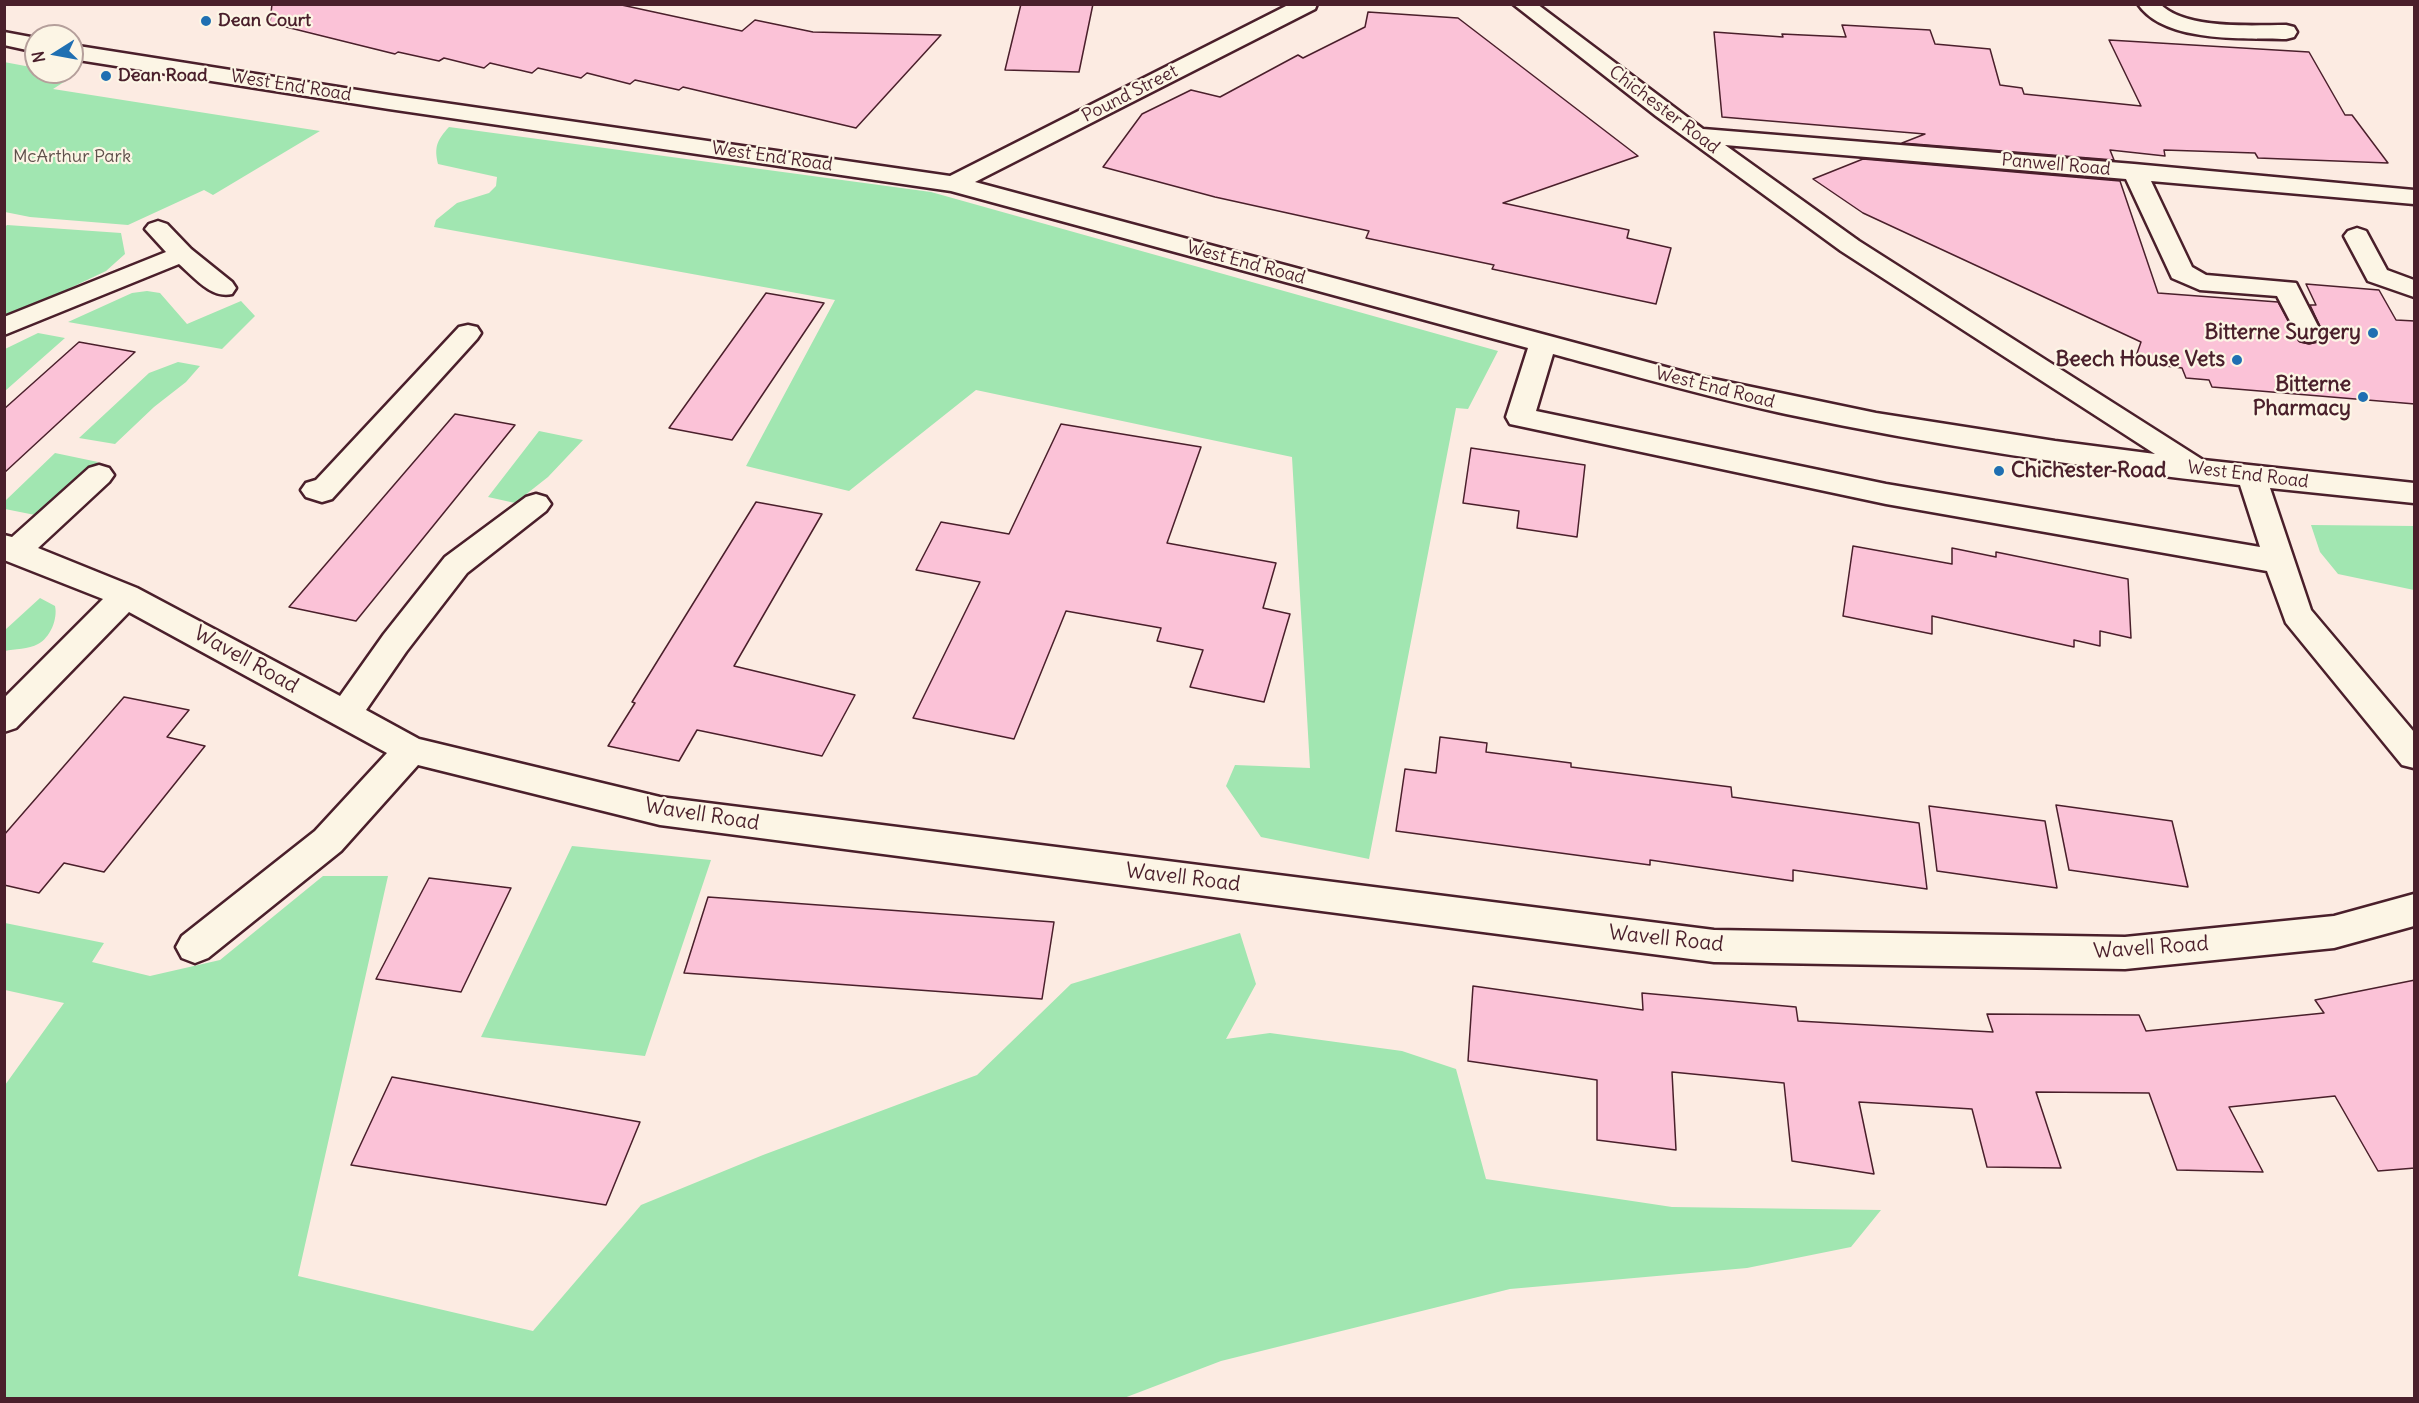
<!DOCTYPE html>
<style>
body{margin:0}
#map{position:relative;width:2419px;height:1403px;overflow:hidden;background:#fcebe2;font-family:Delius,sans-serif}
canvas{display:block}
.frame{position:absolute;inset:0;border:6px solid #4a1f2b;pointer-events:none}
.north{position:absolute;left:24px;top:24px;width:60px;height:60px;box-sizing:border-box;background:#fcf5e5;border:2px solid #b59f9b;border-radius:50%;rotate:259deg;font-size:16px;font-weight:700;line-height:24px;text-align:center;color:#4a1f2b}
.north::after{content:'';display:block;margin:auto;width:21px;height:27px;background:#1f6fb2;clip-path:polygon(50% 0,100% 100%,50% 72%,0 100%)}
</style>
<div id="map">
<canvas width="2419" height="1403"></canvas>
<div class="frame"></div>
<div class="north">N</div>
</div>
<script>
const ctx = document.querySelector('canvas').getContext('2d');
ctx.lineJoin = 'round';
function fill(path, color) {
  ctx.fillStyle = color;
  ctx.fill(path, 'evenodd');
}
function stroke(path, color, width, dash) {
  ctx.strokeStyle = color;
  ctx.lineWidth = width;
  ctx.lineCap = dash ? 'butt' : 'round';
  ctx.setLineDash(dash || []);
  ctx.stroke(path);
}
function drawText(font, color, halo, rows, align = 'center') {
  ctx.font = font + ' Delius,sans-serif';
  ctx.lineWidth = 4.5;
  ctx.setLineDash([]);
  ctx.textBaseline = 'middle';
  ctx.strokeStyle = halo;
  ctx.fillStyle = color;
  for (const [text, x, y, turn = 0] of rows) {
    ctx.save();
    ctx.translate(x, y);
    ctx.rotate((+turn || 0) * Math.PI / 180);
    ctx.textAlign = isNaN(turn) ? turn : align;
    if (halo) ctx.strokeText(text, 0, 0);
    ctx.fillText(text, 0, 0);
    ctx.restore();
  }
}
fill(new Path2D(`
 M4,62L36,68V72L75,75L53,89L320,131L213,195L204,190L128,225L30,217L5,212Z
 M449,127L931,192L1498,351L1468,409L1456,408L1369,859L1261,837L1226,786L1235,765L1310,768L1292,457L976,390L849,491L746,466L835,300L434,227L436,220L457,203L489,193L496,186L497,177L438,164C434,147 437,140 449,127Z
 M7,225L121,233L125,254L106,271L5,319L4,228Z
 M147,291L160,293L187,324L241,301L255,316L222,349L68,322L132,293Z
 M38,333L65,338L5,391V349Z
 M178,362L200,366L186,382L154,407L115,444L79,438L149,373Z
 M539,431L583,440L548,477L515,503L488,497Z
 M55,453L98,462L40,516L5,509V501Z
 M2311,525L2414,526V590L2338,574L2320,552Z
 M40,598L55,606C58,619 50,638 38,644C29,649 14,649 5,651V630Z
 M572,846L711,860L645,1056L481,1037Z
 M323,876H388L298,1276L533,1331L641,1205L763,1155L977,1075L1071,984L1240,933L1256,984L1226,1039L1270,1033L1402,1051L1456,1069L1486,1179L1672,1207L1881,1210L1851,1247L1747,1268L1510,1289L1221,1361L1124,1398H5V1085L64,1003L5,990V923L104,943L92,962L150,976L220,960Z`), '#a1e6b1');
const building = new Path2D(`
 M272,4H617L742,31L755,20L813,32L941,35L856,128L683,87L679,90L635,80L630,84L587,73L581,78L538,68L532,73L490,63L484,68L444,58L439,61L398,52L395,54L270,23Z
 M1021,4H1093L1079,72L1005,70Z
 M1368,12L1458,18L1638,156L1503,203L1629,230L1627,238L1671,248L1656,304L1492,269L1494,265L1366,238L1369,231L1215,197L1103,167L1142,114L1191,90L1220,97L1298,55L1303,58L1365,27Z
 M1842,25L1930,30L1935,44L1990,49L2000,85L2022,88L2024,94L2141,106L2109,40L2309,52L2345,115H2352L2388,163L2258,158L2255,153L2164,150L2165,156L2110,150L2114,160L1902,143L1925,134L1722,117L1714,32L1783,37L1782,34L1846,37Z
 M1863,159L2120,181L2158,293L2278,302L2300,342L2309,344L2318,342L2324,335L2310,305H2316L2306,284L2379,290L2396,320L2415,321V404L2212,387L2209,380L2186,378L2182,368L2134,362L2141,342L1863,213L1813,179Z
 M766,293L824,303L732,440L669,428Z
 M79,342L135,352L4,473V409Z
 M455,414L515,425L356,621L289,607Z
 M1061,424L1201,447L1167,543L1276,563L1263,608L1290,614L1264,702L1190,687L1203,650L1157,641L1161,628L1066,611L1014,739L913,718L980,582L916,570L941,522L1009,534Z
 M1471,448L1585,465L1577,537L1517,528L1519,511L1463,503Z
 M756,502L822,514L734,666L855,695L822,756L697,730L679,761L608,746L635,703L632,702Z
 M1853,546L1952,564V548L1996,557V552L2128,579L2131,638L2100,631V646L2074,640V647L1932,616V634L1843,616Z
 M124,697L189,710L167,737L205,746L104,872L64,863L39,893L4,885V835Z
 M1440,737L1487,743L1486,752L1571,763V767L1731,787L1732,797L1919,823L1927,889L1793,870V881L1650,860V865L1396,831L1405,769L1436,773Z
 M2056,805L2172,821L2188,887L2069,870Z
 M1929,806L2045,821L2057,888L1937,871Z
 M429,878L511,888L461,992L376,979Z
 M708,897L1054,922L1042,999L684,973Z
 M2415,980V1168L2378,1171L2335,1096L2229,1107L2263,1172L2177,1170L2149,1093L2036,1092L2061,1168L1987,1167L1972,1109L1859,1102L1874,1174L1792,1161L1784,1083L1672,1072L1676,1150L1597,1140V1080L1468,1061L1473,986L1643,1010L1642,993L1796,1007L1798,1021L1993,1032L1987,1014L2139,1015L2146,1031L2324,1013L2315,1000Z
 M392,1077L640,1122L606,1205L351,1165Z`);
fill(building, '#fbc2d7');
stroke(building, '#4a1f2b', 1.5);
const minor = new Path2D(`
 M1290,4H1317L1315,9L975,182L1699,376L1876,413L2055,441L2155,454L1841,251L1656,116L1513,4H1537L1703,129L2134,164L2414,190V204L2151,181L2192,267L2206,275L2296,283L2322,334L2318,340L2309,342L2300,340L2277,296L2200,290L2172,278L2126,179L1725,145L1859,241L2203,460L2414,483V503L2270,488L2311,610L2414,732V768L2402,765L2286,623L2267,571L1886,504L1510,424L1506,417L1528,348L951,191L389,109L72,59V45L389,95L950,176ZM1553,354C1631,375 1708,397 1786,414C1936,446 2088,468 2240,485L2260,547L1886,484L1536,411Z
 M2138,4H2160C2186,30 2252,25 2286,25L2294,27L2297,32L2294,37L2286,39C2244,38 2164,43 2138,4Z
 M4,32L36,38V52L4,45Z
 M158,221L167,224L191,249L232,282L236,288L232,294C211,299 194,277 179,264L4,335V317L166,252L145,229L149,224Z
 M2357,228L2366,231L2387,270L2414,280V297L2368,281L2344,236L2348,231Z
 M468,325L477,327L481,333L477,339L332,499L322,502L306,497L301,490L306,483L316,480L459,327Z
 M99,465L109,468L114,475L109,482L38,548L137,588L340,696L384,634L445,557L526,497L536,494L546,497L551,504L546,511L467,573L406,652L366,710L419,739L660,797L1714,930L2125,937L2334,916L2414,894V926L2334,948L2125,969L1714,962L660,825L418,765L341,851L208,958L195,963L182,958L176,947L182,936L315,831L387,753L129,612L16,728L4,732V698L103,599L4,560V535L12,537L89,468Z`);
stroke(minor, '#4a1f2b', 5);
fill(minor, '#fcf5e5');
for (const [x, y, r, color] of [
 [206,21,6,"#1f6fb2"],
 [106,76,6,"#1f6fb2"],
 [2373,333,6,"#1f6fb2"],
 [2237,360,6,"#1f6fb2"],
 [2363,397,6,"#1f6fb2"],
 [1999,471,6,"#1f6fb2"]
]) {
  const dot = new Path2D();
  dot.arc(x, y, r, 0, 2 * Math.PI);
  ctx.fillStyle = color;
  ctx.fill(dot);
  stroke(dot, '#fcf5e5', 2);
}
drawText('bold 18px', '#4a1f2b', '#fcf5e5', [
 ["Dean Court",218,21],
 ["Dean Road",118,76]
], 'left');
drawText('18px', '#4a1f2b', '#fcf5e5', [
 ["West End Road",291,86,9],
 ["Pound Street",1130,94,-27],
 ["Chichester Road",1664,110,37],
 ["West End Road",772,157,8],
 ["Panwell Road",2056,165,5],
 ["West End Road",1246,263,15],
 ["West End Road",1715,388,14],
 ["West End Road",2248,475,7]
]);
drawText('18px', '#60514c', '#fcf5e5', [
 ["McArthur Park",72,157]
]);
drawText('bold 21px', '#4a1f2b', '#fcf5e5', [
 ["Bitterne Surgery",2361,333],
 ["Beech House Vets",2225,360],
 ["Bitterne",2351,385],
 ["Pharmacy",2351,409],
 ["Chichester Road",2011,471,"left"]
], 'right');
drawText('21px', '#4a1f2b', '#fcf5e5', [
 ["Wavell Road",246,660,29],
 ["Wavell Road",702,815,9],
 ["Wavell Road",1183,878,7],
 ["Wavell Road",1666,939,6],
 ["Wavell Road",2151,948,-4]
]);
</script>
